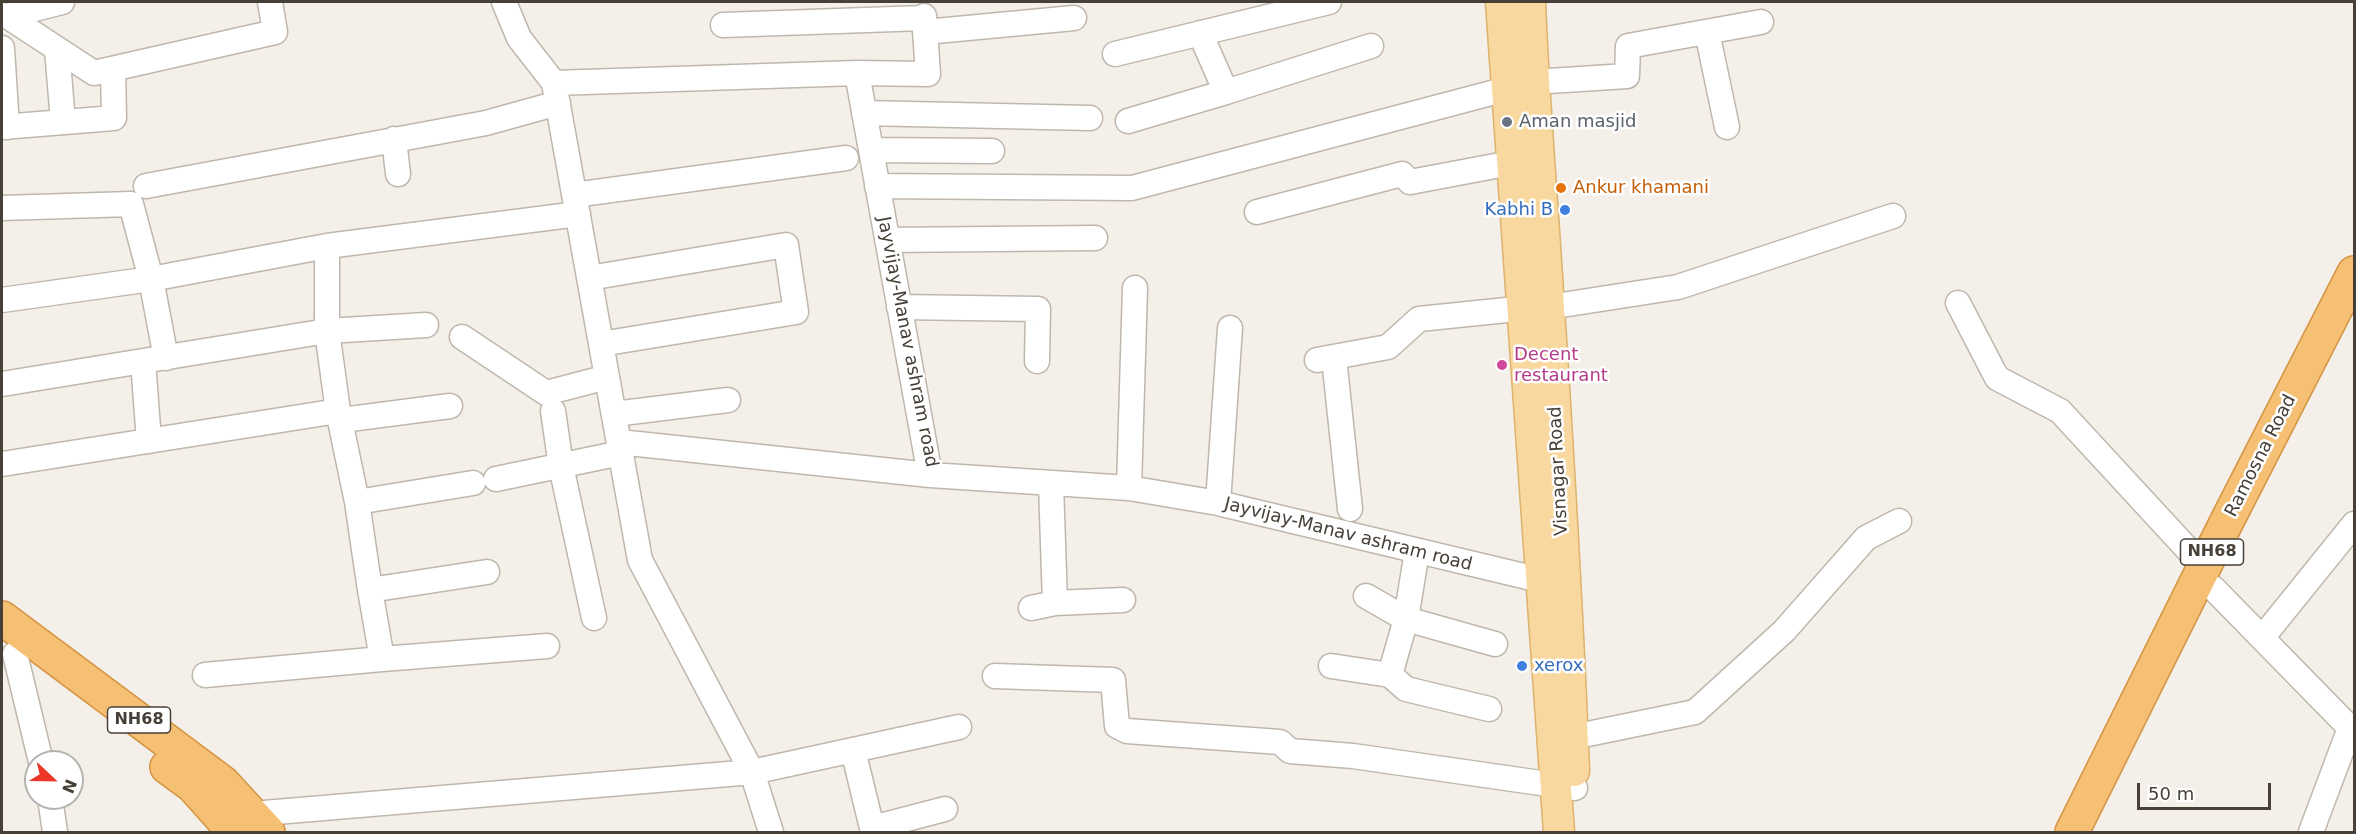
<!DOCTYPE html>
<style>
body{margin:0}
#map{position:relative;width:2356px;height:834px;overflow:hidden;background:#f4f0e9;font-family:"DejaVu Sans",sans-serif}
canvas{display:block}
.frame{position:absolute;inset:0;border:3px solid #474038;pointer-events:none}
.north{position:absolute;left:24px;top:750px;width:60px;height:60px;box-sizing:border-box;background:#fff;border:2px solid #b5b3af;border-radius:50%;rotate:112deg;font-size:16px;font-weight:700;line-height:24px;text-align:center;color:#474038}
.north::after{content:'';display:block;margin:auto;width:21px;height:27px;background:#ed3627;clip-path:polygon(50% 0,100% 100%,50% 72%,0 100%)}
.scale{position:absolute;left:2137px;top:783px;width:134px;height:27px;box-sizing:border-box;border:3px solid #474038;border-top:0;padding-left:8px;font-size:18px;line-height:21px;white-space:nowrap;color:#474038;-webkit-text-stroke:4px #fff;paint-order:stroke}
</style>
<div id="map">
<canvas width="2356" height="834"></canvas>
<div class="frame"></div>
<div class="north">N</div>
<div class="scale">50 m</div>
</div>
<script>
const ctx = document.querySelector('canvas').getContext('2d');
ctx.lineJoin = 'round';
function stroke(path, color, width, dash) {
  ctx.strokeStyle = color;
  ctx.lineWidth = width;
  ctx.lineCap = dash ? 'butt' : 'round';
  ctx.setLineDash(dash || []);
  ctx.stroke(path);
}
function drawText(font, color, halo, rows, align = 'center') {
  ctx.font = font + ' "DejaVu Sans",sans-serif';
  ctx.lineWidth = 5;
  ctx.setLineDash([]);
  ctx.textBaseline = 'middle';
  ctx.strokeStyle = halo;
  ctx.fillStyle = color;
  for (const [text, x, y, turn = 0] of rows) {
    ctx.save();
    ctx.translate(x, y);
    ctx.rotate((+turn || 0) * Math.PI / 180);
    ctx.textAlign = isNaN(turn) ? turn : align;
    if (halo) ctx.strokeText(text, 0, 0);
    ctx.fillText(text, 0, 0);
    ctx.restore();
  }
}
const minor = new Path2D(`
 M504,2L519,38L554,83L640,560L752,772L771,832
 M2,15L7,16L62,2
 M7,16L94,73L275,32L270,2
 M723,25L924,18
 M925,32L1074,18
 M1707,32L1727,127
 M1200,33L1226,92L1371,46
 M2,48L7,127
 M57,49L63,122
 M1115,54L1329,2
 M857,73L928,74L924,16
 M554,83L857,73L930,475
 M864,113L1090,118
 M1128,121L1226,92
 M2,127L114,118L113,69
 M394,139L398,174
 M871,150L992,151
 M146,186L486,123L558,103
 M877,186L1132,188L1533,82L1627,76L1628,46L1761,22
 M574,195L846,158
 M2,208L131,204L151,279L327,246L578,214
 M1257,212L1402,174L1410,182L1511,163
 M887,240L1095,238
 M327,246V331L338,411L357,502L370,590L487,572
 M589,278L786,245L796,312L601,344
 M2,300L151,279L166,358
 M1958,303L1997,378L2060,411L2204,567
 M899,307L1038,309L1037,361
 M1549,307L1678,287L1893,216
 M462,337L546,393L607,377
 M1334,358L1350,509
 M1317,360L1388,347L1419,319L1526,308
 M143,361L327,331L426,325
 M2,384L143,361L149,441
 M553,411L561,466L594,618
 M614,414L728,400
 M342,420L450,406
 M619,442L930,475L1129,488L1218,503L1557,584
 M2,464L338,411
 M496,479L621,453
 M1051,484L1055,603L1123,600
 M1129,488L1135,288
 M357,502L473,483
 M1218,503L1230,328
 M2213,588L2354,732
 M1366,596L1406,619L1417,551
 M1031,608L1055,603
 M2262,638L2354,524
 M15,654L41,762
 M382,659L547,646
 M1331,666L1390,675L1406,689L1489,709
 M205,675L382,659L370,590
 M1390,675L1406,619L1495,644
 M995,676L1113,680L1117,726L1127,731L1280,742L1290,751L1353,756L1575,788
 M1573,737L1695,712L1784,631L1866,538L1899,521
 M853,750L872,828L945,809
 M50,798L55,832
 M252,814L752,772L959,727
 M2311,832L2350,728`);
const major = new Path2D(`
 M1501,2L1559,832
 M1530,2C1534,105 1543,206 1549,309C1559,463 1568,617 1574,771`);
const highway = new Path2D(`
 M2,618L223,783L268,832
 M167,767L193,786L234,832
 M2072,832L2228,519L2354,273`);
stroke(minor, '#bfb7ac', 27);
stroke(major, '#ddb36e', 33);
stroke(highway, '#d49443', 36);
stroke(minor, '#fff', 24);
stroke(major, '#f8d89e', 30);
stroke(highway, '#f5c073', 33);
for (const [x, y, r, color] of [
 [1507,122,6,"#6b7280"],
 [1561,188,6,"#e8710a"],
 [1565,210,6,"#3f7fe0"],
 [1502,365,6,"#d1479c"],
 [1522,666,6,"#3f7fe0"]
]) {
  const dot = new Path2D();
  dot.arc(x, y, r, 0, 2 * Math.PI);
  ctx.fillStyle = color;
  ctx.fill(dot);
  stroke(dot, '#fff', 2);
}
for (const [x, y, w] of [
 [2212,552,63],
 [139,720,63]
]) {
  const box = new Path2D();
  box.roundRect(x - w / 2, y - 13, w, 26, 4.5);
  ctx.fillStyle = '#fff';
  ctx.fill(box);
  stroke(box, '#474038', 1.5);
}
drawText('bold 16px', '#474038', null, [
 ["NH68",2212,552],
 ["NH68",139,720]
]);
drawText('18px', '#5b616d', '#fff', [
 ["Aman masjid",1519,122]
], 'left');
drawText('18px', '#c56008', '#fff', [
 ["Ankur khamani",1573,188]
], 'left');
drawText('18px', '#366cbe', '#fff', [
 ["Kabhi B",1553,210],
 ["xerox",1534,666,"left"]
], 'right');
drawText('18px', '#474038', '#fff', [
 ["Jayvijay-Manav ashram road",907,342,79],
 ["Ramosna Road",2261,456,-63],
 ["Visnagar Road",1559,471,-93],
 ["Jayvijay-Manav ashram road",1348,535,14]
]);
drawText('18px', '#b23c85', '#fff', [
 ["Decent",1514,355],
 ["restaurant",1514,376]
], 'left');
</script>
